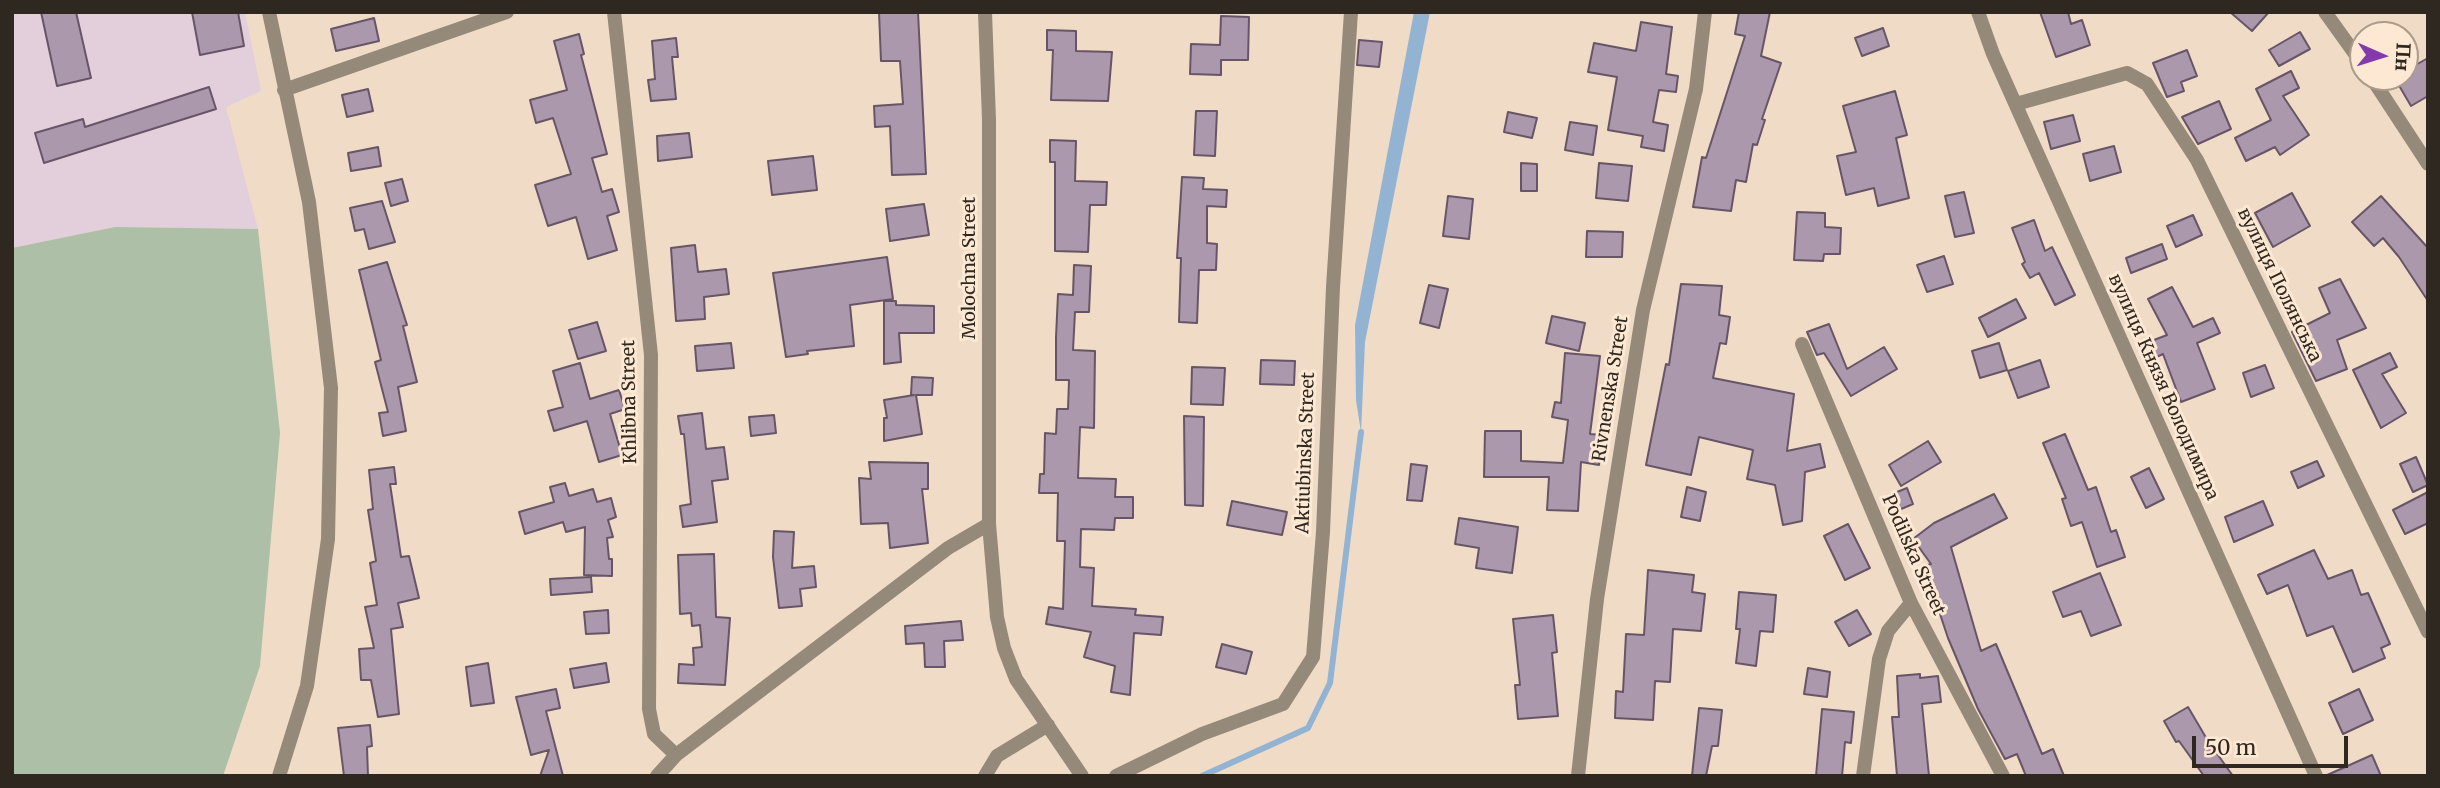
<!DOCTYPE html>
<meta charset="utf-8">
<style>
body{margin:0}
#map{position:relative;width:2440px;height:788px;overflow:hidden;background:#efdbc6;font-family:Merriweather,serif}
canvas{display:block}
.frame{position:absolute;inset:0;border:14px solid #2f2820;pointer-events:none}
.north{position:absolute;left:2349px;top:21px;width:70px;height:70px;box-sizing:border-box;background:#fde8d3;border:2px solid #ab9b8b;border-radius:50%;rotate:93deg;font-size:19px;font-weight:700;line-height:28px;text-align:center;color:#2f2820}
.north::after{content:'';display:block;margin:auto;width:24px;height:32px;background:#853aac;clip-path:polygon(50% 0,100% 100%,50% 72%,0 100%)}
.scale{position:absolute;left:2192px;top:736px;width:156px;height:32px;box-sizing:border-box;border:4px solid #2f2820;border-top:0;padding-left:9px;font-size:21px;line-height:24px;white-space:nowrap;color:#2f2820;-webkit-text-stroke:5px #fde8d3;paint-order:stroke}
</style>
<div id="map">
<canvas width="2440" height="788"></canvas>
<div class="frame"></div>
<div class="north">Пн</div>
<div class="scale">50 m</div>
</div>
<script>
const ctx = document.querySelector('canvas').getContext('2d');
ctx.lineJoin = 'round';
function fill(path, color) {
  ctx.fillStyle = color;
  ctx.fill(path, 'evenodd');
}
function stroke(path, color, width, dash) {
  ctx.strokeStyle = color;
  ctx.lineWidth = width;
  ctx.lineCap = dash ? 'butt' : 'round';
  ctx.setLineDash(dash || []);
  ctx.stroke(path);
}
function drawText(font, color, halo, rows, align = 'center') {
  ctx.font = font + ' Merriweather,serif';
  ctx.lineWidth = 6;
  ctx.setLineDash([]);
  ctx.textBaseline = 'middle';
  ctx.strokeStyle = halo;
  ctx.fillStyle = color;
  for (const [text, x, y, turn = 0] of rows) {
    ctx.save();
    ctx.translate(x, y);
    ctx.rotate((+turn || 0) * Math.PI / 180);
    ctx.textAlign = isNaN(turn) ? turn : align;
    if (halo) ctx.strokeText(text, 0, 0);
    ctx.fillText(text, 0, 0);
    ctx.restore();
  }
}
fill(new Path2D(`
 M12,12H245L261,91L226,107L258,229L115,227L12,248Z`), '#e3cedc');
fill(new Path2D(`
 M115,227L258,229L280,433L260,666L223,776H14L12,771V248Z`), '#adbfa6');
fill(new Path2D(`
 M1414,12H1430L1365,342L1361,432L1356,400L1355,325Z`), '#92b3d2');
stroke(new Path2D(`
 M1202,776L1308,728L1330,683L1361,432`), '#92b3d2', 6);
const building = new Path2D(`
 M41,12H76L91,78L57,86Z
 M192,12H238L244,46L200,55Z
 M879,12H918L926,174L892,175L890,126L875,127L874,106L903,104L900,61H881Z
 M1739,12H1770L1761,56L1781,63L1762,119L1765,120L1757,145L1753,144L1746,182L1736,180L1731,211L1693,207L1702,157L1706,158L1745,36L1735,34Z
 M2040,12H2068L2071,24L2082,20L2090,45L2056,57Z
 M2230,12H2269L2252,31Z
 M1221,16L1249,17L1248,60H1221V75L1190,74L1191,44L1220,45Z
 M374,18L379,41L336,51L331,29Z
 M1641,22L1672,27L1666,74L1678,76L1676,92L1659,90L1653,122L1668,125L1664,151L1641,147L1643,136L1608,130L1617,77L1588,72L1594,43L1636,51Z
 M1883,28L1889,46L1862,56L1855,38Z
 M1047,30L1076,31V51L1112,52L1108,101L1051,100L1053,50H1047Z
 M2300,32L2310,49L2279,66L2269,50Z
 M579,34L584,54L581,55L607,154L592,158L602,192L612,189L619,212L607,216L617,250L588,259L576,217L548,226L535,185L571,174L553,118L536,123L530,100L567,90L554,41Z
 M676,38L678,57H672L676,99L651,101L648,80L655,79L652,41Z
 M1359,40L1382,42L1379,67L1357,65Z
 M2187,50L2197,76L2181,82L2184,91L2167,97L2153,63Z
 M2428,58V96L2411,106L2394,77H2405V71Z
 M2291,71L2299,88L2283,96L2309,135L2280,155L2275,147L2246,161L2235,138L2271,120L2256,89Z
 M209,87L216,109L44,163L35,133L83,119L85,127Z
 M368,89L373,111L347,117L342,95Z
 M1895,91L1907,135L1896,138L1909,198L1878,206L1874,188L1846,195L1837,156L1856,152L1843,106Z
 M2219,101L2231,129L2198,144L2182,117Z
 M1196,111H1217L1215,156L1194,155Z
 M1508,112L1537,118L1532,138L1504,132Z
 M2073,115L2080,141L2051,149L2044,122Z
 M1570,122L1597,126L1593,155L1565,150Z
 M689,133L692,157L658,161L657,136Z
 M1050,140L1076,141L1075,181L1107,182L1106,205H1090L1088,252L1055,251V162H1050Z
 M2114,146L2121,172L2090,181L2083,154Z
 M378,147L381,166L351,171L348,153Z
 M813,156L817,190L772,195L768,161Z
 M1521,163L1537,164V191H1521Z
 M1599,163L1632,166L1628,201L1596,198Z
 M1182,177L1204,178L1203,189L1227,190L1226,207L1207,206V243L1217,244L1216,270H1199L1197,323L1179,322L1181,258H1177Z
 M402,179L408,201L391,206L385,183Z
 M1964,192L1974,233L1955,237L1945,196Z
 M2292,193L2310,226L2273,247L2255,213Z
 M1448,196L1473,199L1469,239L1443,236Z
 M2381,196L2428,248V301L2399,257L2383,238L2374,246L2352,222Z
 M382,201L395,242L369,249L364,229L355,231L350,208Z
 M924,204L929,235L890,241L886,209Z
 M1797,212L1825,213V227L1841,228L1840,254H1824L1823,261L1794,260Z
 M2193,215L2202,235L2176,247L2167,226Z
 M2034,220L2045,251L2052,247L2075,295L2055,305L2039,273L2030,278L2022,264L2025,262L2012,228Z
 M1587,231L1623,232L1622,257H1586Z
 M2162,244L2167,259L2131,273L2126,258Z
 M695,245L698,272L726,269L729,294L704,297L705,319L676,321L671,248Z
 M1944,256L1953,284L1927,292L1917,265Z
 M887,257L893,299L850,305L854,346L807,351L808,354L786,357L773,273Z
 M387,262L407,325L403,326L417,382L398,387L406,431L383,436L379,413L388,412L375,362L381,360L359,270Z
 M1074,265L1091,266L1089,312H1075L1073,350L1095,351L1094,428L1080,427L1078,478L1116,479L1115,497H1133V518H1115L1114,530L1081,529L1080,567L1094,568L1092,606L1136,609L1135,615L1163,617L1161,635L1134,633L1130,695L1111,692L1115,666L1084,657L1091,632L1046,624L1049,607L1063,609L1065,541H1057L1058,493H1039L1040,474H1044L1045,433L1056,434L1057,409H1068L1069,380H1056V337L1058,294L1073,295Z
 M2340,279L2366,328L2337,340L2347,369L2316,381L2292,332L2330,313L2319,288Z
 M1681,284L1722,286L1719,315L1730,317L1726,344L1720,343L1713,378L1794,394L1787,451L1820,444L1825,467L1805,472L1802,521L1783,525L1775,485L1747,479L1753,450L1699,437L1691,475L1646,465L1666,364L1669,365Z
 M1429,285L1448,289L1439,328L1420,323Z
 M2172,287L2193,327L2213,318L2220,333L2197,343L2215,389L2181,402L2163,354L2148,361L2141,345L2167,335L2148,299Z
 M2016,299L2026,318L1988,337L1979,318Z
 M884,301H896V305L934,306V333H899L901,362L884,364Z
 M1552,316L1585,323L1579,351L1546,343Z
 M597,322L606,351L578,359L569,330Z
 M1829,324L1847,369L1884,347L1897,369L1851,396L1824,353L1817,355L1807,332Z
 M731,343L734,368L697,371L695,346Z
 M1999,343L2007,370L1980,378L1972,351Z
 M1565,353L1600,356L1590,434L1602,435L1599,465L1581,462L1578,511L1547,510L1549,477H1484L1485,431H1521V461L1563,463L1568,420L1552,417L1555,402L1561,403Z
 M2390,353L2397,367L2382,374L2406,413L2381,428L2353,370Z
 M1261,360L1295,361L1294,385L1260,384Z
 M2040,360L2049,387L2018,398L2008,371Z
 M580,363L590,399L619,390L625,409L610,414L622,455L599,462L587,421L554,431L548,411L563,407L553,371Z
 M2265,365L2274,388L2251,397L2243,373Z
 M1192,367L1225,368L1223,405L1191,404Z
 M912,377L933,378L932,395H916L922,434L884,441V418H887L884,400L914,395H911Z
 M702,413L706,449L724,447L728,479L712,481L717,522L683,527L680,506L691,504L684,434H681L678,416Z
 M774,415L776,433L751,436L749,417Z
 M1184,416L1204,417L1203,506L1185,505Z
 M2065,434L2088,490L2096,487L2111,532L2116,530L2125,557L2097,567L2082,522L2071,526L2062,499L2066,498L2043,443Z
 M1928,441L1941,462L1901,486L1889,465Z
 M2416,457L2428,485L2413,492L2400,464Z
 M2317,461L2324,476L2298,488L2291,472Z
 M869,462L928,463V489H922L928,543L890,548L888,523L861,524L859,478L871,479Z
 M1411,464L1427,466L1422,501L1407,500Z
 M394,467L396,484H390L401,557L409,556L419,598L398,603L403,627L391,629L399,714L378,717L371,680H361L359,649L374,648L365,607L377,605L370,563L376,561L368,510L373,509L369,470Z
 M2149,468L2164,499L2146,508L2131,477Z
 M565,483L569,496L593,489L597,502L611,498L616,517L608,520L613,537L607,538L609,559H612V576L584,575L585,527L566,532L563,522L525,534L519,512L554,502L550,487Z
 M1687,487L1706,492L1700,521L1681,517Z
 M1907,488L1913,504L1894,512L1887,496Z
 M2428,492V523L2405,534L2393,510Z
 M1994,494L2007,518L1951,547L1981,651L1996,644L2042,754L2053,749L2064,776H2026L2017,754L2005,759L1978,709L1948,638L1924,566L1931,564L1913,539L1934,523Z
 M1232,501L1287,512L1282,535L1227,525Z
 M2263,501L2273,525L2234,542L2225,517Z
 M1459,518L1518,527L1512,573L1476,568L1479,548L1455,544Z
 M1848,524L1870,568L1845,580L1824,536Z
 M774,531L794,532L792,568L814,566L816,587L800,589L802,606L779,608L773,557Z
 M2314,550L2328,579L2352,570L2361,595L2368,593L2390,644L2381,648L2385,658L2353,672L2333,626L2307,636L2288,585L2267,594L2258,575Z
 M714,554L716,617L730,618L725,685L678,683L679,664L694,665L693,648L702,647L700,625L692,626L691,613L680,614L678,555Z
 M1648,570L1694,575L1692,592L1705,594L1701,631L1673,629L1670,682L1655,681L1653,720L1615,718L1616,691L1623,692L1626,634L1644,635Z
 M2100,573L2121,625L2091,636L2081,611L2063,617L2053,592Z
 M591,577L592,592L551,595L550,579Z
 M1739,592L1776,595L1773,632L1760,631L1756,666L1736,663L1740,629H1736Z
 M608,610L609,633L586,634L584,612Z
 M1857,610L1871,634L1849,646L1835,622Z
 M1553,615L1557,652L1552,653L1558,716L1518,719L1515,685H1520L1513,619Z
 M961,621L963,640L944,641L945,667H925L924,643L906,644L905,626Z
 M1222,644L1252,652L1246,674L1216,667Z
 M488,663L494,703L471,706L466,667Z
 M606,663L609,682L574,688L570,669Z
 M1808,668L1830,672L1827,697L1804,694Z
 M1920,674V678L1938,676L1941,702L1922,704L1929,776H1897L1892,717H1899L1897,676Z
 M556,689L560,708L546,711L563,776H540L549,750L531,755L516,697Z
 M2359,689L2373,720L2343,734L2329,703Z
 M2188,707L2208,741L2233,776H2204L2179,741L2176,742L2164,721Z
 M1699,708L1722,710L1718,746H1712L1706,776H1692Z
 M1822,709L1854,712L1851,743L1845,742L1842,776H1816Z
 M370,725L372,746L367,747L368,776H344L338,728Z
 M2372,755L2381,776H2325Z`);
fill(building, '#ac98ac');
stroke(building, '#675567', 2);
stroke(new Path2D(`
 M269,12L309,202L331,388L328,539L307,686L279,776
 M614,12L651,355L649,709L654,734L676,755
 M985,12L989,120V524L997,617L1004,648L1016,679L1082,776
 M1978,12L1993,54L2316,776
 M2325,12L2363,65
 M2371,77L2428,164
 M284,90L507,12
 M2016,104L2127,73L2147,84L2197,160L2428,632
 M1802,344L1911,603L2003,776
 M657,776L676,755L948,548L989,524
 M985,776L997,756L1048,725
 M1116,776L1202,734L1283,704L1313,657L1323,532L1333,287L1351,12
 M1578,776L1597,599L1643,310L1696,89L1705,12
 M1863,776L1879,659L1888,631L1911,603`), '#95897a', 14);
drawText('18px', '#2f2820', '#fde8d3', [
 ["Molochna Street",970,268,-90],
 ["вулиця Полянська",2279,285,64],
 ["вулиця Князя Володимира",2163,387,66],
 ["Rivnenska Street",1611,389,-81],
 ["Khlibna Street",630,402,-91],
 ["Aktiubinska Street",1306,453,-88],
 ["Podilska Street",1913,555,66]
]);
</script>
